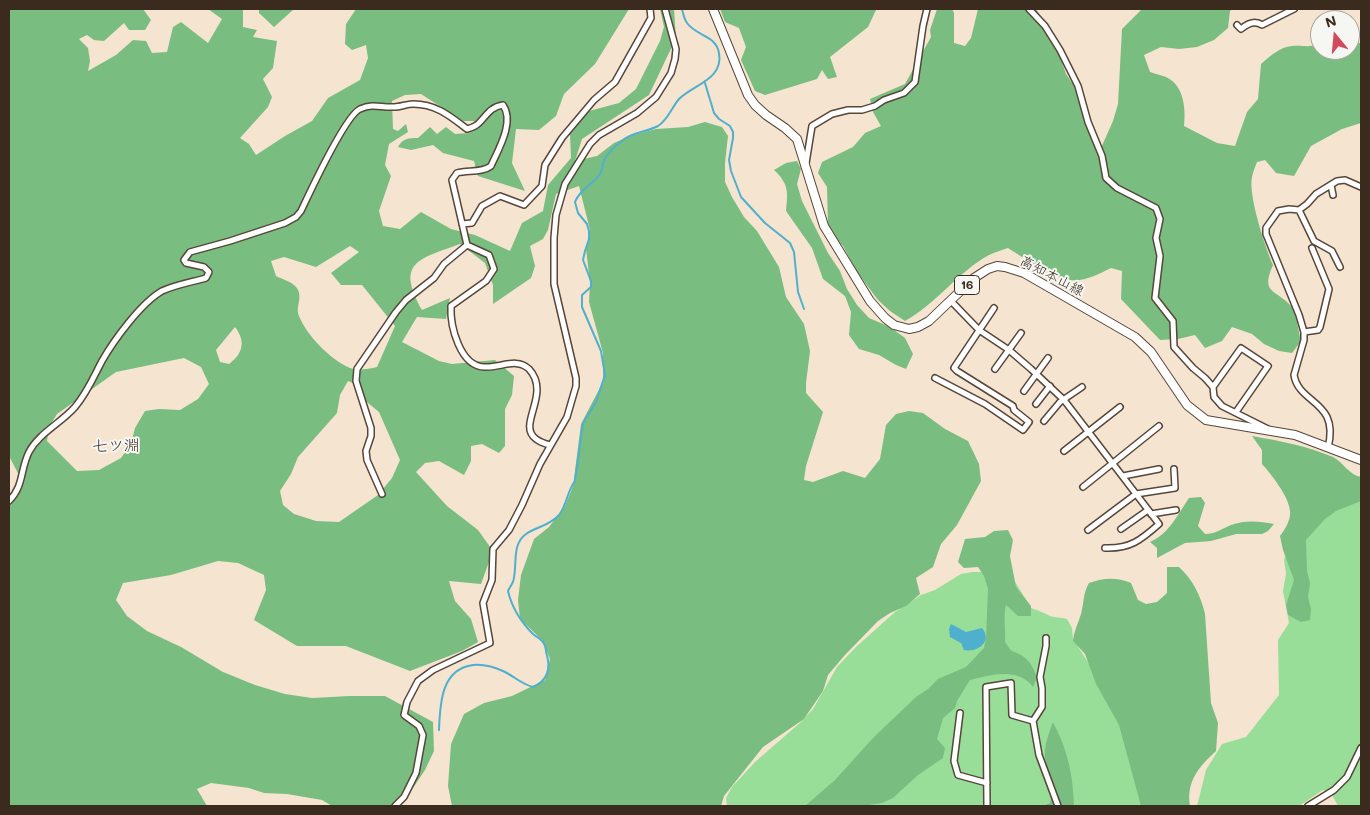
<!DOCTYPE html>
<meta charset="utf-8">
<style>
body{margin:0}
#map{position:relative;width:1370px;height:815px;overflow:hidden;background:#f5e4cf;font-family:Mali,sans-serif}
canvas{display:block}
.frame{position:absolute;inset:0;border:10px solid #3b2a1e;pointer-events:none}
.north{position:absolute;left:1310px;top:10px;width:50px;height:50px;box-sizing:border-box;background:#f6f6f2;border:1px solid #aba49d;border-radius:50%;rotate:343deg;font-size:14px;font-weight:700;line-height:20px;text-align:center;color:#3b2a1e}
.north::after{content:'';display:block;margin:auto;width:18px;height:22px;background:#d1495b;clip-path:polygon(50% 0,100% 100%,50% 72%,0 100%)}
</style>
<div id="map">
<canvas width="1370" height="815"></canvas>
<div class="frame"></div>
<div class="north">N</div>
</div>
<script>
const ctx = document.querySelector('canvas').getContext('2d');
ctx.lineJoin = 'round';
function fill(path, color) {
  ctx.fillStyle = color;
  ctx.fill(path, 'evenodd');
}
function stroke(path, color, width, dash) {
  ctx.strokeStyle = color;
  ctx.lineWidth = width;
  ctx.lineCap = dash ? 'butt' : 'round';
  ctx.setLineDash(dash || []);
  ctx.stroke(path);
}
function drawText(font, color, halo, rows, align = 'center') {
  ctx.font = font + ' Mali,"Klee One",sans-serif';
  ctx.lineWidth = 4;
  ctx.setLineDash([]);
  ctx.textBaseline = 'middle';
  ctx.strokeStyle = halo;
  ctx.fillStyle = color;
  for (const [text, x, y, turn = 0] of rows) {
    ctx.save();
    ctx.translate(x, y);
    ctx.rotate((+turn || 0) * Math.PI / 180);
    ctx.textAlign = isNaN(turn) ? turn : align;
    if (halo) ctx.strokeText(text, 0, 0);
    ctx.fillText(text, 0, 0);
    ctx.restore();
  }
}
fill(new Path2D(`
 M1361,492V806H1338L1331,793L1323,790L1299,806H1197L1206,770L1222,744L1246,737L1279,695L1278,640L1289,623L1283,591L1286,574L1284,559L1295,538Z
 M972,572H1006L1014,580L1031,608C1038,610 1044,613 1050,616C1055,618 1061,617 1067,619L1072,628L1073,639L1093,670L1098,688L1115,707L1142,806H727L726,798L732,787L755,762L801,722L813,709L837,667L856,647L895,612L921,595L935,590L961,574Z`), '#98de98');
fill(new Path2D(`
 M9,9H143L151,20L145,30H129L124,23L104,41L94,40L87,35L79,39L88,48L90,61L88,71L116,55L133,40L146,41L152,53L167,52L173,27L181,22L208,43L222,19L208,9H243V27L257,30L253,37L277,41L273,68L263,79L272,97L268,107L240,138L249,144L256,155L285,136L312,121L328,98L360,80L368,58L366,45L352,50L345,44L346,24L356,9H629L595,64L564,94L556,116L539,130L516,129L512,163L525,191L478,176L474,161L443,153L433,145L411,150L398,147C403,138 409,138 418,138L430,127L437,134L446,127L455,134L469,133L473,130L474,121H463L421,94L405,95L392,101L393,129L398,131L406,124L408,132L389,144L385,165L391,176L379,211L383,226L400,229L421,212L451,229L475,235L510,251L522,223L543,211L548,185L571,158L570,134L574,126L589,111L619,103L636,89L660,41L664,27L660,9H674L676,38L649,95L582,139L575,161L597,156L614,143L630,136L656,129L688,127L705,122L722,127L728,136L725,163V182L732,197L744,217L757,231L779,267L786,297L804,324L810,351L806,383V393L823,412L806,466L804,480L813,482L843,471L865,478L880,459L886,425L896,414L909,411L923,413L945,429L968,441L979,464L981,481L957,525L941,544L933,567L916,578L920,594L906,606L890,613L878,621L844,656L828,675L823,691L804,719L763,747L724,796L721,806H452L448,786L451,744L464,714L484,703L512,696L545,680L550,659L541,639L520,619L518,600L521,575L534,539L549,527L565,506L573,486L581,424L603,382V353L589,302L590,283L586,249L590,230L579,186L556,194L548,230L543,239L530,246L535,266L531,278L493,304V285L485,263L460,244C419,259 395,262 422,310L450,298L446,319L417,317L402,342L439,361L452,364L495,360L514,376L512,395L505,409V446L499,453L482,444L471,446V461L464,475L439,461L425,463L416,472L447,506L478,530L493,551L481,584L449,581L455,601L471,619L478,642L462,651L410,671L346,646H297L254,620L266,590L264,575L238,563L218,561L171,575L123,583L116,600L127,616L147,631L181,647L223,672L255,685L285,694L312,698L350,696H385L433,722L434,751L425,770L401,806H332L322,800L287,794L264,793L249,788L211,783L197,789L207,806H9V497L18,492L20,477L9,456ZM350,246L359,252L331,273L341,285H362L395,326L377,367C368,369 359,371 350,368C331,360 307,336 299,316C295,307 304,296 296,287C292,282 282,279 276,276L271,261L284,257L316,267ZM235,327C246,341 243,354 229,364L220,362L216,350ZM184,358L201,367L209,384L198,399L180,410L159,409L145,411L135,428L131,444L121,458L99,470L77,471L47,441L49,427L57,414L116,372ZM348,381L360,386L362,398L379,412L400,460L392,478L378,495L339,522L316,521L294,514L283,505L280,491L291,474L298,457L337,413L340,395Z
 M259,9H294L274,27L259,13Z
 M720,9H878L876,10L868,27L830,57L837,77L828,79L822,70L817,79L765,95L755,91L741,60L746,47L739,28L725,22Z
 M937,9H952L954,13V43L965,46L971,38L978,9H1036L1052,33L1066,74L1076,89L1101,148L1113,121L1118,104L1122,29L1142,9H1232L1230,11L1228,28L1214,40L1197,47L1179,49L1161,47L1144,55L1150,72C1155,74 1161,75 1166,77C1184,85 1186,109 1184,126L1217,143L1235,146L1247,112L1258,99L1261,64C1270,56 1280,47 1292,46C1304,45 1307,48 1320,44V50H1350V43H1361V123L1342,129L1311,146L1294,176L1276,173L1265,160L1257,162C1255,167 1253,172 1252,177C1248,195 1265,247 1273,265C1260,294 1276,289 1291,306C1296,312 1299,333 1301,341L1292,353L1279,351L1264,344L1252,334L1232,327L1222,341L1205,348L1195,335L1178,339L1160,340L1121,299L1122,271L1111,268C1099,274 1084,282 1070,280C1051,276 1025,259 1008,248C1002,250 995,252 989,255C958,272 937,303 905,321L890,311L878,300L857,272L843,246L831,234L828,227L827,187L818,173L822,162L853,147L865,133L881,126L873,112L870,99L905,84L931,37L930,30Z
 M797,161L801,169L797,184L802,201L828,253L840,271L847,289L857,305L869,318L890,327L905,338L913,354L906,369L896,365L879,355L859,349L849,335L851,312L845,296L823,279L812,248L786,211C788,192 789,184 774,170L786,163Z
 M1252,436C1280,441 1307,446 1333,457C1343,462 1349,475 1361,477V501L1336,511L1325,519L1306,540L1307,571L1310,583L1308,597L1311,609L1310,620L1301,622L1288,615L1286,605L1294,580L1283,550L1280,536C1285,529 1291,520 1290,511C1289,497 1272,475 1262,464V450Z
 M1201,497L1205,503L1198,526L1205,534C1215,534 1222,529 1231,525C1245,520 1259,521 1274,524L1268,531L1262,534H1236L1211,541L1185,543L1157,558V548L1150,542C1169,534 1178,514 1189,498Z
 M1008,530L1013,540L1010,556L1016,587L1031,606V616H1018L1006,605C1003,617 1006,630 1005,642C1013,654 1010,649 1021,655C1030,660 1034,669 1037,678L1033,687C1018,667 991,675 970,680L957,701L955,708L943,718L937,739L945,748L943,758L918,775L893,798L882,803L862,806H805L835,780L873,738L916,697L928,689L938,679L966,667L984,648L986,638L988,589L984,576L978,567L964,568L958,562L965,539L985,537L994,531Z
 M1167,567H1179C1193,580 1201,596 1205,614L1211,703L1218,723L1216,751C1199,767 1186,781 1190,806H1141L1119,725L1096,684L1085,654L1073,641C1074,631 1078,624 1081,614C1084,603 1083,593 1089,583C1104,578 1116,577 1131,583L1138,600L1146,604L1157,602L1167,593Z
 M1053,722C1068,751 1073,775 1074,806H1043L1050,803C1055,780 1047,776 1045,757C1044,745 1049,733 1053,722Z`), '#7abd80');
fill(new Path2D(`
 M951,624L966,632L982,628C993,641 978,653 964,650L961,643L950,637L949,629Z`), '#4eb0cd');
stroke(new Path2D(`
 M705,83L714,113L719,119L730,126L733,132V138L729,160L731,171L741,197L765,223L790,243L794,252L798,292L804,309
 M439,730C440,704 441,669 473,665C483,664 494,667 503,671C514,676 521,684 533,687C549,680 551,667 546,652C546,649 545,644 542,641C540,638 536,637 533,634C521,622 512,608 508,591C510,586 514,583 514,577C517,563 512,544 526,534C537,526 548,527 559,515C567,505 567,491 575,481L583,423L596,402L605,375L601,351L582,307V295L591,287V281L583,260L585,251L589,239V231L587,224L578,213L575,202C580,189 592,185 600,174C602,171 602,167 603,163C606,154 615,146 623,140C633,132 647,132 658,126C668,120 672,107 679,99C693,85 724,79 719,53C716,35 696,36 687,23C684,19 683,13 682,9`), '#4eb0cd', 2);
const street = new Path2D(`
 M1029,9L1045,26L1060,50L1078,86L1088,122L1102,156L1106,178L1117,188L1156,208L1160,219L1156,238L1160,256L1155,298L1173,321L1174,347L1193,368L1205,378L1213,387L1214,397L1222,406L1268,429
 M1237,25L1241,29C1247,24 1255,20 1262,25L1294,9
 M806,163L812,126L832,114L848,110H862L875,106L884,100L904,93L915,82L923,26L927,9
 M1331,185L1333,195
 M1299,210L1314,241L1332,251L1340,267
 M462,224L472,223L482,206L500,196L524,205L542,186L545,165L562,138L594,100L615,82L651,18L650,9
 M467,245L489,255L494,269L486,281L451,306C450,326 460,367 485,367C500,368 517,357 529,369C552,394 516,425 536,439C540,442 546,444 550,445
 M951,301L979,330L1009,350L1031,369L1064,400L1159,524C1141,540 1130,549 1105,548
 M1304,332L1318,330L1320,327L1329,289L1312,248
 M995,369L1021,333
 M935,378L985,404L1023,430L1029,422L1014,410L1013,406L957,371L954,368L994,308
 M1213,387L1241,348L1268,366L1236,412
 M1024,391L1048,358
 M1036,404L1050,386
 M1044,421L1060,402L1082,387
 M1328,448C1340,400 1299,405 1294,375L1304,340V332L1299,315L1266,234V228L1278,211L1289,209L1299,210L1307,204L1316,194L1337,181L1345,180L1361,187
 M1064,451L1120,407
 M1123,476L1159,469
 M1083,487L1159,426
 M382,494L367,460L366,451L371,436V428L356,381L357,369L396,312L406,300L434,278L444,264L467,245
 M9,501C24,486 20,470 29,452C39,433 61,423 75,407C87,393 94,376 102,361C114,340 141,303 162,291C175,285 192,282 206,278L209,272L204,267L186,263L184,260L190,252L230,241L285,223L296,217L301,211C310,192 345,116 360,109C374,103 381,108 394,107C400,107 407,104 413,104C436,104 450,116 467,129C471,128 476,126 479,123C487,115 490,107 503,105C515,122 498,150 491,166C482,173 468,170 457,173L452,180L467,245
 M1151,514L1176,510
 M1121,529L1148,510
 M1088,530L1136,494L1175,488L1174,469
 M1046,638V646L1040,677L1042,688V707L1033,721L1039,755L1058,806
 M960,713L954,761L958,775L987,783
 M395,806L404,797L416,773L423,735L419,726L404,715L407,702L418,681L433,670L490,643L483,603L492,580L493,549L509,530L522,505L540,464L567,417L576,386V378L554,284V238L556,215L565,184L590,144L599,135L637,113L656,97L671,73L675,59L676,49L665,9
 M987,806L986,687L1011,683L1012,715L1033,721
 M1308,806L1334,790L1347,777L1361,748`);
const primary = new Path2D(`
 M713,9L748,95L755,105L766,115L785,128L797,139L824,226L870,301L885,318L894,325L909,329L918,327L929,321L974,278L988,269L997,266L1005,267L1024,273L1135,337L1151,352L1187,405L1206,420L1295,435L1361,460`);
stroke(street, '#574639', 8);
stroke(primary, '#574639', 10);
stroke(street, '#fff', 5);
stroke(primary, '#fff', 8);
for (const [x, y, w] of [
 [967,285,25]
]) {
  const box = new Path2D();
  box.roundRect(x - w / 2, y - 9.5, w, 19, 4);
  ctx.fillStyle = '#f6f6f2';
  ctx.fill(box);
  stroke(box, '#3b2a1e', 1);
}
drawText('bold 12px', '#3b2a1e', null, [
 ["16",967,285]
]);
drawText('14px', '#3b2a1e', '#f6f6f2', [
 ["高知本山線",1052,276,28]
]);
drawText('16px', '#3b2a1e', '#f6f6f2', [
 ["七ツ淵",116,446]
]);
</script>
